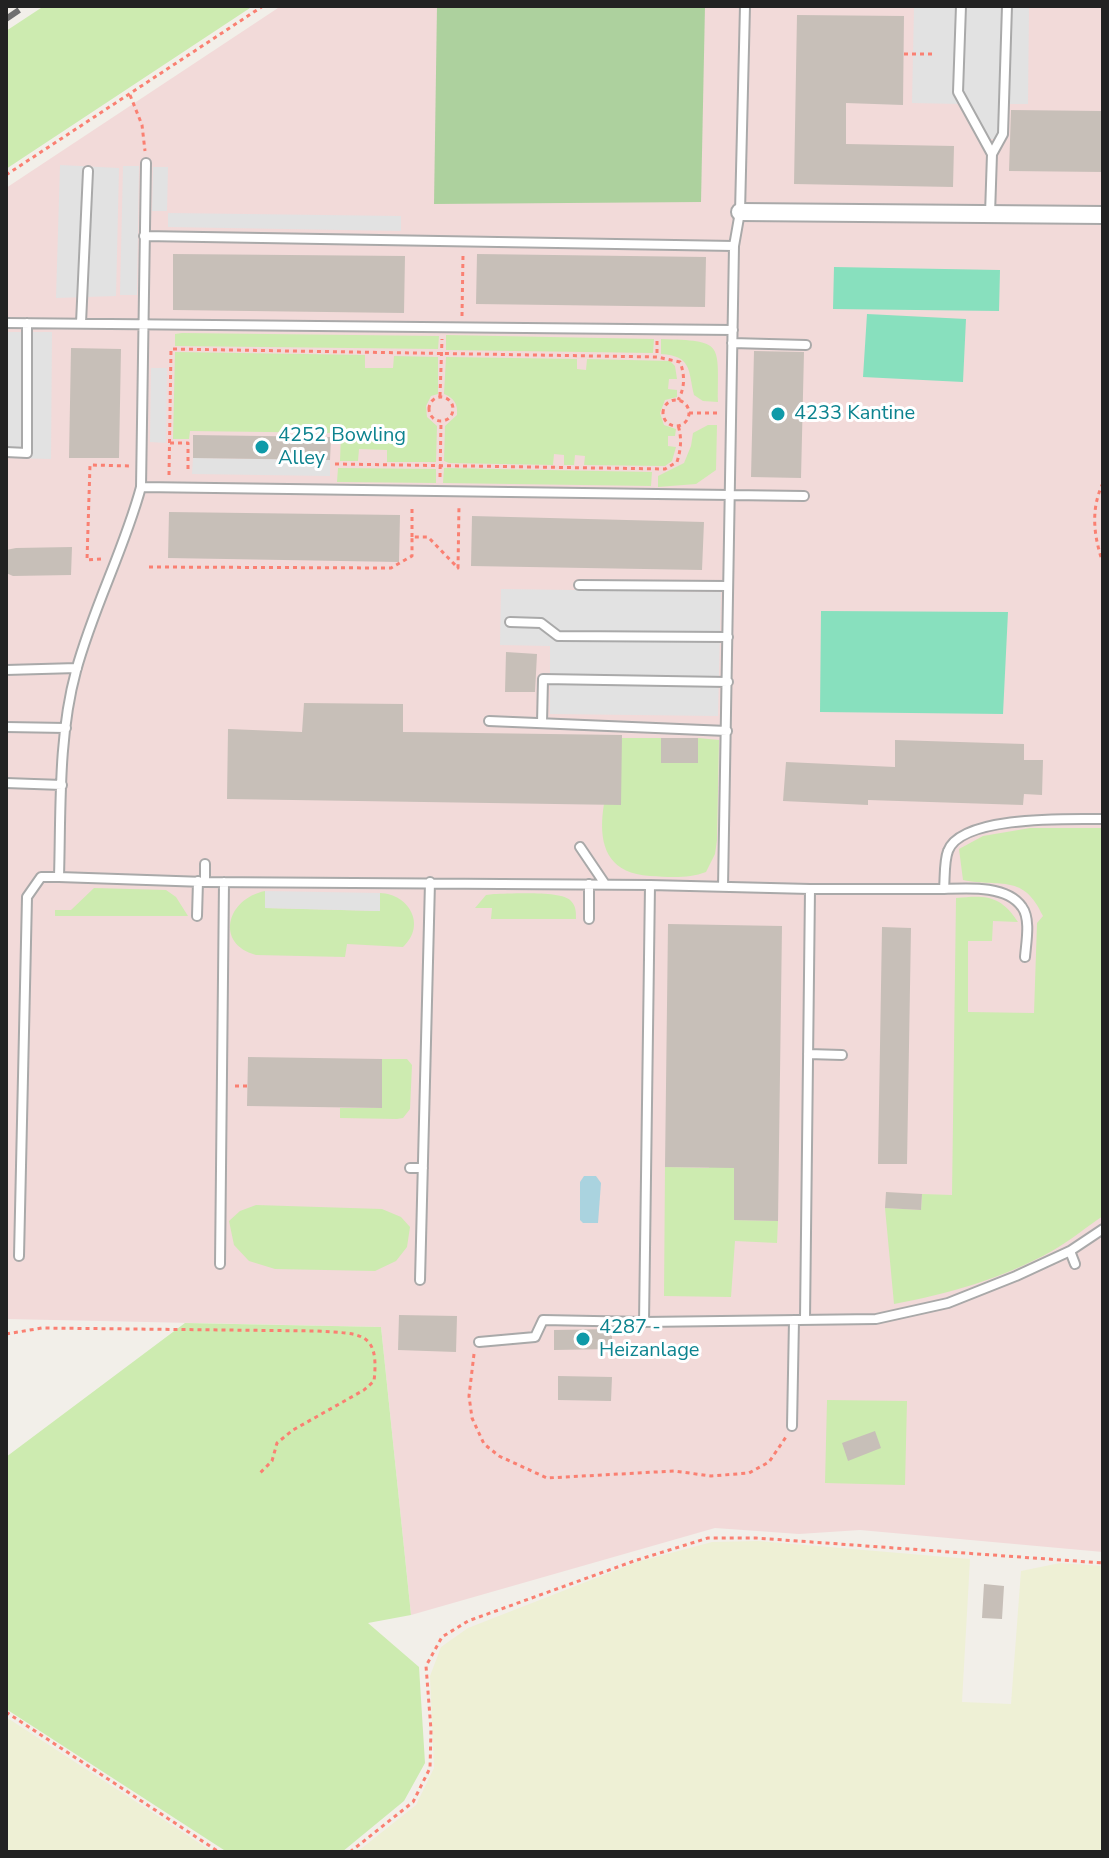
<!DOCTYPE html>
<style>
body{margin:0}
#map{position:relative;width:1109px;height:1858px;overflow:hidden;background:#f2efe9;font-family:"Nunito Sans",sans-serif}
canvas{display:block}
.frame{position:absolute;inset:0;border:8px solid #222;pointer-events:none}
</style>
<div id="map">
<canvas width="1109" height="1858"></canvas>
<div class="frame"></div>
</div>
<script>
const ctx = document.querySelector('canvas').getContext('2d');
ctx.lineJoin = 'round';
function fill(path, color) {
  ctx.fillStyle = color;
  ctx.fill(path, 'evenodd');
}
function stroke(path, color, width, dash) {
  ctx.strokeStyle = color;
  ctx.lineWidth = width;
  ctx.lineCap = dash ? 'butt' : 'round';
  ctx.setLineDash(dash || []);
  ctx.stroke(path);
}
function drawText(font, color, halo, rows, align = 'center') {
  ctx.font = font + ' "Nunito Sans",sans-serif';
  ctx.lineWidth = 6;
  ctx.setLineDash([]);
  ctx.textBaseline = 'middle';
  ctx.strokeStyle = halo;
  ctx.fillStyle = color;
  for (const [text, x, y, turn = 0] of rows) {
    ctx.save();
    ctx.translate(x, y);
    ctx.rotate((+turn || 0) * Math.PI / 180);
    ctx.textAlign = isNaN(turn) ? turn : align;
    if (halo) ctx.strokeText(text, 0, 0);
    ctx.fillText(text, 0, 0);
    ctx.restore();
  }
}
fill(new Path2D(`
 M281,6H1103V1552L860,1530L799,1534L715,1528L411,1615L381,1327L6,1319V188Z`), '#f2dad9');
fill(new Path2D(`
 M758,1541L970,1559L962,1702L1011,1704L1021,1571L1060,1563L1103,1566V1852H357L416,1805L434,1768L430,1676L441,1647L468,1628L637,1562L712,1542Z
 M6,1717L213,1852H6Z`), '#eef0d5');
fill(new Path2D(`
 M44,6H253L6,169V31Z
 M182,333L439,336L438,349L175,346V334Z
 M446,335L654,339L653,353L446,350Z
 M661,339C724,341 718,342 718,402L703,401L694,395C688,370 692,356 661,354Z
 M175,352L365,355V368H393L394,356L438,357V394L431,396L426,406L427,417L437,426L436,462H387V450L359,449L358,461H340L341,433L190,431L189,439H173Z
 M446,357L577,359V369L586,370L587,359L670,361L675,366L677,379H669L668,389L677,390V397L665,400L660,413L664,425L676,429L675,436H668V446L676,447L672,461L665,466L584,465L585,456L575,455L574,465H564V455L554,454L553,465L449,463L444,461L445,426L457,415C458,404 454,398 444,394Z
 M708,425H717L716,470L696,484L658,487V476L684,463L691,446L693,433Z
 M338,468L436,469V483L337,482Z
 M444,468L652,472L651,486L443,483Z
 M622,738H661L662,763H698V738L719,740L717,840L715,854L706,872C688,879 669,877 650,876C573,871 609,782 622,738Z
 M1030,828H1103V1216C1086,1227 1070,1241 1052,1251C1004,1278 948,1294 894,1304L885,1208L921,1210L922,1194L952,1195L956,898C985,895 1001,895 1018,922L993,921L992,941H968V1012L1034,1013L1037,923L1043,916C1023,873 1002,888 963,880L959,849L983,836Z
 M94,888L166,890L176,897L188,916H55V910H71Z
 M265,891V908L379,911L380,893C409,894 427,925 403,947L347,944L345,957L256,955C215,944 226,899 265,891Z
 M494,894C509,894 562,890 571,901C576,906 576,912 576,919H491L492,908H475L486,895Z
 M737,946L734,1220L778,1221L777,1243L735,1241L731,1297L664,1296L665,1167L709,1168Z
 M382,1059H407L412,1065L410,1109L403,1118L397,1119L340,1118V1108H381Z
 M256,1205L382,1209L401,1217L410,1227L407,1247L396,1261L375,1271L275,1269L249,1261L234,1245L229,1221L240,1211Z
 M185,1323L381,1327L411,1615L368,1623L419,1667L425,1763L404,1801L342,1852H227L6,1709V1457Z
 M827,1400L907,1401L905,1485L825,1483Z`), '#cdebb0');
fill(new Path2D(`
 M437,6H705L701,202L434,204Z`), '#add19e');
fill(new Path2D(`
 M834,267L1000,270L999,311L833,309Z
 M867,314L966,319L963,382L863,377Z
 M821,611L1008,612L1003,714L820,712Z`), '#88e0be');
fill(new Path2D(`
 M914,6H1029L1028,104H1006L1005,139H982L960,104L912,103Z
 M60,165L119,168L116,296L56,298Z
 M123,166H139L137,295H120Z
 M153,167H168L167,211H152Z
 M168,213L401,216V231L168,227Z
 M6,332H52L51,459L6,458Z
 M151,368H167L166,443L150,442Z
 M193,458L330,460V476L192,474Z
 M501,589L721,592L718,716L550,714V646L500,645Z
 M265,891L380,893V911L265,908Z`), '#e2e2e2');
fill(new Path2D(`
 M584,1176H596L601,1183L598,1223H583L580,1220V1182Z`), '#aad3df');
fill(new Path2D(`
 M797,15L904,16L903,105L846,103V144L954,146L953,187L794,184Z
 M1011,110L1103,111V172L1009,171Z
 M173,254L405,256L404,313L173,310Z
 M477,254L706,257L705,307L476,304Z
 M71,348L121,349L119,458H69Z
 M754,351L804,352L801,478L751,477Z
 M193,435L331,437L330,460L193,458Z
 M169,512L400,515L399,562L168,558Z
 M472,516L704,522L702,570L471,566Z
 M72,547L71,575L13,576L6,573V550L16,548Z
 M506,652L537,654L535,692H505Z
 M304,703L403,704V732L622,735L621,805L227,799L228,729L302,732Z
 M661,738H698V763H661Z
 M895,740L1024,744V760H1043L1042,795L1024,794L1023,805L868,800V805L783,801L786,762L895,767Z
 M668,924L782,926L778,1221L734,1220V1168L665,1167Z
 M882,927L911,928L907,1164H878Z
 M248,1057L382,1059V1108L247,1106Z
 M886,1192L922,1194L921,1210L885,1208Z
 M399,1315L457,1316L456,1352L398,1350Z
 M612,1329V1349L554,1350V1330Z
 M558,1376L612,1377L611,1401L558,1400Z
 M875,1431L881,1448L848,1461L842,1443Z
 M984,1584L1004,1586L1002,1619L982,1618Z`), '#c7bfb8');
const lane = new Path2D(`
 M961,6L958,92L992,154L990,214
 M992,154L1003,134L1007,6
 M146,163L141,487C124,550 93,608 76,671C58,737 61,809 59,877L205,882L650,885L644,1322L876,1319L948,1303L1016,1276L1070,1251L1103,1229
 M144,236L734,246
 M6,323L733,330
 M81,323L88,171
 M732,343L806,345
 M6,452L27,453V323
 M141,487L804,496
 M579,585L728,586
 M510,622L541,623L558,636L728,637
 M6,670L77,668
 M489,721L727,731
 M542,723L543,679L728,682
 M6,727L66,728
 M6,783L62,785
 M580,847L605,884
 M205,882V864
 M589,884V919
 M650,885L810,889H944C945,878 944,861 948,851C961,815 1071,819 1103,819
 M723,887L734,246L740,212L745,6
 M944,889C968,888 1007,885 1022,907C1031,919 1026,943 1025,957
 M197,916L198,881
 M808,1054L842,1055
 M410,1168H423
 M1070,1251L1075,1264
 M19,1256L27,897L41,877H59
 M220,1264L224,882
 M420,1280L430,882
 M805,1319L810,889
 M479,1342L535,1337L543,1320L644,1322
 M792,1426L794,1320`);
const street = new Path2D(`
 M740,212L1103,215`);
stroke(lane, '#a9a9a9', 12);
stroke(street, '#a9a9a9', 20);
stroke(new Path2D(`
 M904,54H935
 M130,95L142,125L145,151
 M6,175L263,6
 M462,316L463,255
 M657,341V357
 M440,396L442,339
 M429 409a12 12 0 1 1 24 0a12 12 0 1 1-24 0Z
 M663 413a13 13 0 1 1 26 0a13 13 0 1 1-26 0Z
 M689,413H717
 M170,443H188V473
 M335,464L665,469L677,462C681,449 682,438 678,425
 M169,475L171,349L657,357L680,362C685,375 685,388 678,400
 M440,477L441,422
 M1103,483C1090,510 1094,537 1103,563
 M412,537V505
 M101,559L87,560L90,465L130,466
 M149,567L391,568L412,556V537H428L458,568L459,505
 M235,1086H247
 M6,1334L42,1328L317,1331C359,1334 380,1330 374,1381L364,1390L293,1430L277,1443L272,1461L259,1474
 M474,1354L469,1396L472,1418L484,1444L499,1456L547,1478L674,1471L711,1476L749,1473L769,1462L786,1437
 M6,1712L219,1852
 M350,1852L413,1802L430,1768L431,1730L426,1666L442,1637L468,1621L634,1561L708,1538H756L1103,1563`), '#fa8072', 3, [4, 4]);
stroke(lane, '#fff', 8);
stroke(street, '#fff', 16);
stroke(new Path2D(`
 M6,19L25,6`), '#707070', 6, [16, 16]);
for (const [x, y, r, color] of [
 [778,414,8,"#0f9aa8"],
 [262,447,8,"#0f9aa8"],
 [583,1339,8,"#0f9aa8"]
]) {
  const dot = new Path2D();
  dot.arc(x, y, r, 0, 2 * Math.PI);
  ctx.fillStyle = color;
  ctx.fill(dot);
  stroke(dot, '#fff', 3);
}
drawText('20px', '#0d838f', '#fff', [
 ["4233 Kantine",794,414],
 ["4252 Bowling",278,436],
 ["Alley",278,459],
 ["4287 -",599,1328],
 ["Heizanlage",599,1351]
], 'left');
</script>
